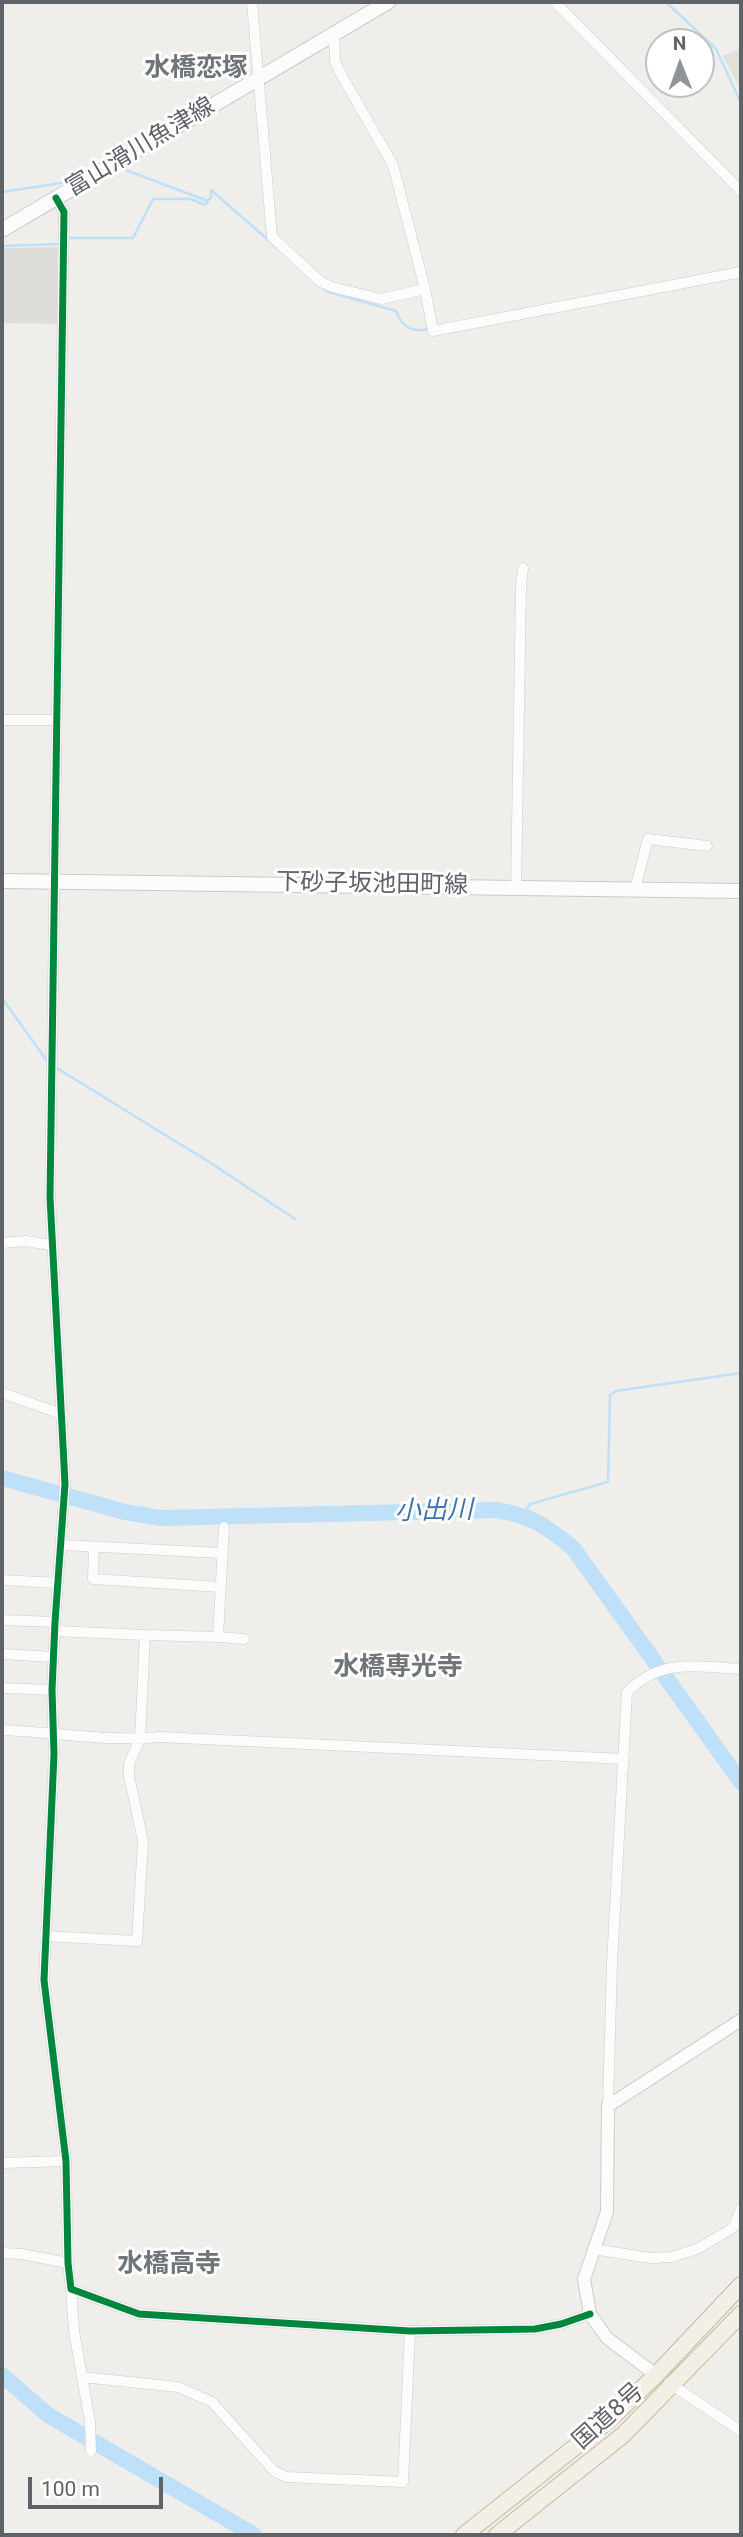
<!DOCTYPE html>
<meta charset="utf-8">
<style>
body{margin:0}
#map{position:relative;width:743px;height:2537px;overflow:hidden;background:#efeeea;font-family:Roboto,sans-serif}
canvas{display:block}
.frame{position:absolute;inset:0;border:4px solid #5f6368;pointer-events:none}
.north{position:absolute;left:645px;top:28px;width:70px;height:70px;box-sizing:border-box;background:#fff;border:2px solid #bfc1c3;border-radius:50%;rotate:359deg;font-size:19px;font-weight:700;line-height:28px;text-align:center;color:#5f6368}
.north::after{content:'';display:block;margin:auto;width:24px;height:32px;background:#919496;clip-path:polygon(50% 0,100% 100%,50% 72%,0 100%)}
.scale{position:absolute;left:28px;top:2477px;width:135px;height:32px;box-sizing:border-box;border:4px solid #5f6368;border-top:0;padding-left:9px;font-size:21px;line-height:24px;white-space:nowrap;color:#5f6368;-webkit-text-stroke:5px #fff;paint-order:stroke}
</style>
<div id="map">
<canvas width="743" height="2537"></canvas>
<div class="frame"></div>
<div class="north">N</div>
<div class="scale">100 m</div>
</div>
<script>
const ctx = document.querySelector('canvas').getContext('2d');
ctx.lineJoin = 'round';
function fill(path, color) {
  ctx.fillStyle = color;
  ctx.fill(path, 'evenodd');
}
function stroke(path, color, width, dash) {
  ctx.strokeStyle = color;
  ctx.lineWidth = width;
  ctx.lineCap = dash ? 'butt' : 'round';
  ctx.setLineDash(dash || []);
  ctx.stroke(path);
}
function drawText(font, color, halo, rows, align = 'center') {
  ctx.font = font + ' Roboto,"Noto Sans JP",sans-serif';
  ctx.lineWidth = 6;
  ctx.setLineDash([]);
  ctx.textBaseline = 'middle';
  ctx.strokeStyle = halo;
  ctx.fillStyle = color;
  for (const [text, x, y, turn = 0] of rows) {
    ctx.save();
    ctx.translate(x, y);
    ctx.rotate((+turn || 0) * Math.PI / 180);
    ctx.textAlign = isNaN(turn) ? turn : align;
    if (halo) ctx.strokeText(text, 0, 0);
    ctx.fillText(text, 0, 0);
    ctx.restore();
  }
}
fill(new Path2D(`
 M58,247L57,324L2,323V248Z`), '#dfddda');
fill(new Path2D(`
 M741,49V90L723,56Z`), '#e2e0da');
stroke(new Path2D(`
 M666,2L716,49L741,103
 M120,168L208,201
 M2,192L68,182L103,161L107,163
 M66,241L70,238H133L153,199H191L205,205L211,197V190L282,252
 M2,246L60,244
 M321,286L326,291L396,311C402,327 412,333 429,329
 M2,998L47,1061
 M55,1067L214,1165L295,1219
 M523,1514L530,1504L608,1482L610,1395L616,1391L741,1373`), '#bfe0f9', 2.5);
stroke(new Path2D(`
 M2,1478L125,1512L161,1518L496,1510C533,1516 544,1525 573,1548L741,1782
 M2,2375L48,2415L254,2535`), '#bfe0f9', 16);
const minor = new Path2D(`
 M252,2L272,237L321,282L332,287L381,299L425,289
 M555,2L741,191
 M334,34L335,61L338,69L393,165L425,289L433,331L741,272
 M56,198L64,212L50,1197L65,1484L55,1622L52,1690L54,1754L44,1980L66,2161L68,2263L71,2289L139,2314L410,2331L535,2329L561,2324L590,2314
 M2,720H56
 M516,888L521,587L523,568
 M635,889L648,839L707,846
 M2,1243L26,1241L51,1245
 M2,1393L62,1414
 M224,1527L218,1637L244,1639
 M61,1545L222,1553
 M94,1547L93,1579L220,1587
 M2,1580L58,1583
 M2,1620L55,1622
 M54,1631L145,1635
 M2,1654L53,1657
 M2,1688L52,1690
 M2,1730C54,1732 107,1742 160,1737L624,1759
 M45,1936L137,1941L143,1841L129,1776V1764L140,1739L145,1635L218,1637
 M608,2106L612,1963L627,1692C663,1657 696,1667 741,1669
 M2,2163L66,2161
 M593,2249L650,2258L672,2257L697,2249L733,2228L741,2209
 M2,2253L22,2254L68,2263
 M71,2289L74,2331L90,2422L91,2451
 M82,2377L178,2387L212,2402L274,2471L286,2477L403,2482L410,2331
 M669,2383L741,2431`);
const tertiary = new Path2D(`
 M656,2375L607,2338L590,2314L584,2279L607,2212L608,2106L741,2020`);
const secondary = new Path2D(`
 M2,230L388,2
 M2,881L741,891`);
const trunk = new Path2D(`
 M464,2535L609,2420L656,2375L741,2285
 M497,2535L623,2435L741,2314`);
stroke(minor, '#cbcccc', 11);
stroke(tertiary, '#cbcccc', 14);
stroke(secondary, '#cacacb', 16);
stroke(trunk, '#c8b996', 18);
stroke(minor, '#fdfcfc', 10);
stroke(tertiary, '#fdfcfc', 12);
stroke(secondary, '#fdfcfc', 14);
stroke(trunk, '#f2f0e6', 16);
stroke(new Path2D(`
 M724,2535L741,2519`), '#e4e4e4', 2.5, [2, 9]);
stroke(new Path2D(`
 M56,198L64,212L50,1197L65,1484L55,1622L52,1690L54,1754L44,1980L66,2161L68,2263L71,2289L139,2314L410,2331L535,2329L561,2324L590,2314`), '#00873e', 7);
drawText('24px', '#5f6368', '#fff', [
 ["富山滑川魚津線",141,148,-31],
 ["下砂子坂池田町線",372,885,1],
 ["国道8号",609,2417,-42]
]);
drawText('bold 26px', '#70757a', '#fff', [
 ["水橋恋塚",196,69],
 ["水橋専光寺",398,1668],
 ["水橋高寺",169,2265]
]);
drawText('italic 26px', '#4174aa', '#fff', [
 ["小出川",434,1512,-1]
]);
</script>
